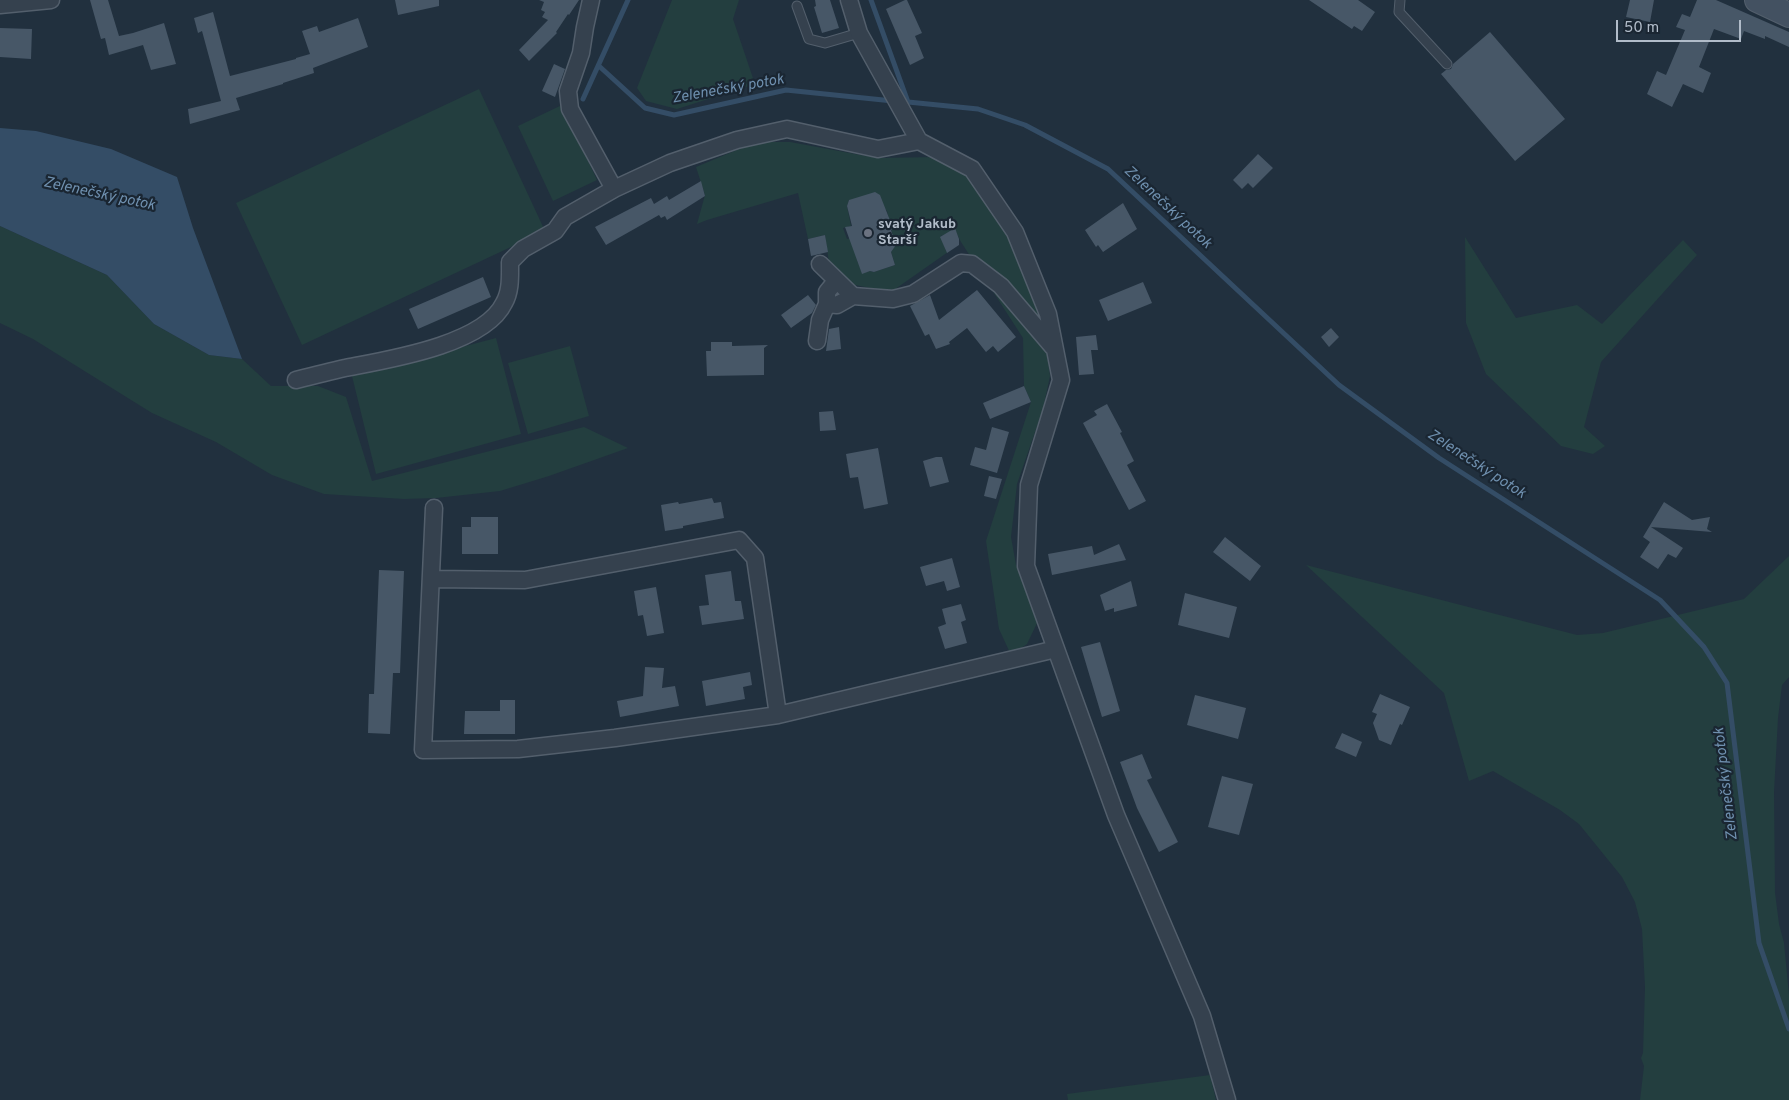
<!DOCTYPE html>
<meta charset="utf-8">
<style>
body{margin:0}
#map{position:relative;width:1789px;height:1100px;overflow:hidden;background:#21303e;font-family:Overpass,sans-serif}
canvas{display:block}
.scale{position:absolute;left:1616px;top:20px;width:125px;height:22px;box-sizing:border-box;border:2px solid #b1bcc9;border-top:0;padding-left:6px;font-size:15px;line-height:18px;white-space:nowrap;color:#b1bcc9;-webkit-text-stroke:4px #1a2632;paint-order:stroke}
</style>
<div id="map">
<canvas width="1789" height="1100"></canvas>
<div class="scale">50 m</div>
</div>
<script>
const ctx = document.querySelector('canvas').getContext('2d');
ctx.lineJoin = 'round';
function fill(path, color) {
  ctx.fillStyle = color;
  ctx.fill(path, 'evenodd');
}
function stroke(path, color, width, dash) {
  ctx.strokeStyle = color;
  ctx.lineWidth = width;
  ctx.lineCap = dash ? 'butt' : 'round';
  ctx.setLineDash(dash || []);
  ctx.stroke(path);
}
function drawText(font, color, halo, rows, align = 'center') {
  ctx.font = font + ' Overpass,sans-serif';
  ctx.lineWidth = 4.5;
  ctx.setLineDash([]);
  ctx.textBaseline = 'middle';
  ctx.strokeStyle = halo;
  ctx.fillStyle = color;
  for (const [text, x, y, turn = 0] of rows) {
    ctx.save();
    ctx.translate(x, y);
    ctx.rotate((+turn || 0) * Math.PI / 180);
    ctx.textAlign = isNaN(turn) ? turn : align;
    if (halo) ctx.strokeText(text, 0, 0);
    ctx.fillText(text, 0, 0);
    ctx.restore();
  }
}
fill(new Path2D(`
 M672,0H739L733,19L755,84L677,109L646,101L637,88Z
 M479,89L545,231L302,345L236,203Z
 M562,105L597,180L553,201L518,126Z
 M766,142H790L877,158L937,157L964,172L992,207L1014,247L1043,320L1050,376L1043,409L1017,484L1011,537L1016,565L1039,619L1027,644L1011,655L999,629L986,541L1031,402L1024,386L1023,338L961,242L955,230L941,236L946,251L948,252L891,292L855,285L829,263L825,235L808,239L798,193L707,220L697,224L705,195L696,167L744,147ZM849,200L884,208L887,211L895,245L891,252L895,265L874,272L870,271L862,273L857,260L854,237L847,239L843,228L851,226L847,206Z
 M0,226L107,275L154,324L209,355L242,359L271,386H318L346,397L372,481L584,427L628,448L549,476L500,491L436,498L404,499L324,494L272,475L216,442L152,413L33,339L0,323Z
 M1465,237L1516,318L1577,305L1602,324L1683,240L1697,255L1601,362L1584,427L1605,446L1593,454L1561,446L1486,374L1466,323Z
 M496,338L521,434L376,474L352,376Z
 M570,346L589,416L528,434L508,363Z
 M1789,556V677L1782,685L1778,718L1774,792L1775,893L1779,924L1784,943L1789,995V1100H1640L1644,1066L1641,1058L1643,1053L1645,987L1642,929L1635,902L1622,877L1579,824L1560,810L1493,771L1469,781L1444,693L1306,565L1577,635L1603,633L1744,599Z
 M1210,1075L1216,1100H1068L1067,1094Z`), '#233e3f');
fill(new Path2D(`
 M0,128L36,131L111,149L177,177L193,228L242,359L209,355L154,324L107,275L0,226Z`), '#344d66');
stroke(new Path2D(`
 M871,0L908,102L978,109L1025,125L1108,169L1339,385L1439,458L1660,600L1704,647L1727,683L1759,943L1789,1029
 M599,66L645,108L674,115L786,90L893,101
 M583,99L628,0`), '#344d66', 5);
fill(new Path2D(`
 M90,0H108L119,36L133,33L164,23L176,64L151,70L143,45L109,55L105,38L101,39Z
 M395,0H439V6L398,15Z
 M539,0H579L569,15L568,14L556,32L557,33L529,61L519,50L548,20L542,17L545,12L541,10L544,2Z
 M815,0H830L839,28L822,33L814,7L816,6Z
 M905,0H907L922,33L915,36L924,58L910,65L886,9Z
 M1309,0H1358L1375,12L1362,31L1354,26L1352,29Z
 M1630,0H1654L1650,22L1626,17Z
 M1697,0H1716L1789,32V47L1765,36V39L1744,31L1741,39L1714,29L1699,67L1711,73L1703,93L1683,84L1672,107L1647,94L1657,71L1666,75L1685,30L1676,27L1682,14L1690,17Z
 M213,12L230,76L296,59V58L310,54L302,31L317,26L319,32L358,18L368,47L313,68L314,73L283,83V84L236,98L240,110L190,124L188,109L221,101L202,31L198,33L194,18Z
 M0,28L32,29L31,59L0,57Z
 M1490,32L1565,119L1515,161L1441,74L1446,70L1451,69L1453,64Z
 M554,64L565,69L555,97L542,91Z
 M1258,154L1273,168L1253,188L1248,183L1242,189L1233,180Z
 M701,181L705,196L667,220L665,216L661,218L659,215L606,245L595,227L651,198L654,204L667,196L669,200Z
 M875,192L880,195L893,228L891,230L896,245L891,252L895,265L874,272L870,271L862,274L845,227L852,226L847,206L849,200Z
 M1123,203L1137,229L1103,252L1098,245L1096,247L1085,230Z
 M955,228L959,239V245L947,253L940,237Z
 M825,235L828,252L811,256L808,239Z
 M483,277L491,297L418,329L409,309Z
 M1143,282L1152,303L1108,321L1099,300Z
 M977,290L1016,337L998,352L993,346L986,352L967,328L949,342L950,344L936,349L929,334L925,336L910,306L930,295L939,320Z
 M808,295L816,305L812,313L791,328L781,315Z
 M839,327L841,349L826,351L829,329Z
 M1331,328L1339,337L1329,347L1321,337Z
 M1096,335L1098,350H1091L1094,374L1079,375L1076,337Z
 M711,342H732V346L768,345L764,348V375L707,376L706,351H711Z
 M1024,386L1031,402L990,419L983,403Z
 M1107,404L1122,432L1120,433L1134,461L1127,465L1146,501L1129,510L1083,423L1097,415L1094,411Z
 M833,411L836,430L820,431L819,412Z
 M992,427L1009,432L997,473L970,465L975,447L986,450Z
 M878,448L888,504L864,509L858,477L850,478L846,454Z
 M936,457H942L949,482L930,487L923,461Z
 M989,476L1002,479L996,499L984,496Z
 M712,498L714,503L721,502L724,518L683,526V528L665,531L661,505L678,502L679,504Z
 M1664,502L1692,520L1710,517L1707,529L1712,532L1651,527L1683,548L1676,558L1668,554L1658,569L1640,557L1650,542L1643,537Z
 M471,517H498V554H462V527H471Z
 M1225,537L1261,566L1250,581L1213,552Z
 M1119,544L1126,560L1052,575L1048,554L1092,546L1094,555Z
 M952,558L960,587L947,591L944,581L926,586L920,567Z
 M379,570L404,571L400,673H393L390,734L368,733L369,694H374Z
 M731,571L735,601H741L744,619L702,625L699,606L709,605L705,575Z
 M1131,581L1137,606L1114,612V608L1105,611L1100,595Z
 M656,587L664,633L647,636L643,615L638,616L634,591Z
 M1185,593L1237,607L1229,638L1178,625Z
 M961,604L966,620L961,622L967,643L945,649L938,627L946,624L942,609Z
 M1100,642L1120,711L1102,717L1081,647Z
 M645,667L664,668L662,688L675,686L679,706L620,717L617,701L643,696Z
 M750,672L752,685L743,687L745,699L706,706L702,681Z
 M1380,694L1410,707L1402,725L1400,724L1391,745L1379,740L1373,723L1377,714L1372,712Z
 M1195,695L1246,708L1238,739L1187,725Z
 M500,700H515V734H464L465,711H500Z
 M1342,733L1362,742L1356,757L1335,748Z
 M1142,754L1152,778L1147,780L1178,842L1159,852L1137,808L1120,762Z
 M1222,776L1253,784L1239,835L1208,827Z`), '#475767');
const lane = new Path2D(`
 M1400,0L1399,12L1447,64
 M797,6L809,39L825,43L859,33`);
const street = new Path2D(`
 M591,0L585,27L581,53L568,91L570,109L614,189L670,163L737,140L787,129L878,149L919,141
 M849,0L859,33L919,141L972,169L1015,232L1048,314L1061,380L1029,485L1026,566L1116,815L1202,1016L1227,1100
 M0,5L51,0
 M820,264L853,296L893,299L913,294L961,263L972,264L1001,286L1053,347
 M836,281L827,292V304L837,305L853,296
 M817,341L820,320L827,304
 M296,380C312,376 328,372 345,368C386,360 484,345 504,303C511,291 510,276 510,262L523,249L555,231L565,217L614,189
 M434,508L423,750L518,749L615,738L778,715L1056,649
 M431,579L525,580L739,540L755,558L778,715`);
const secondary = new Path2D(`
 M1757,0L1789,15`);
stroke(lane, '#535f6c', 11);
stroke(street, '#535f6c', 19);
stroke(secondary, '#535f6c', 26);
stroke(lane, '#35414e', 9);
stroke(street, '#35414e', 16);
stroke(secondary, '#435161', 24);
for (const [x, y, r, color] of [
 [868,233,5,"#6b7280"]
]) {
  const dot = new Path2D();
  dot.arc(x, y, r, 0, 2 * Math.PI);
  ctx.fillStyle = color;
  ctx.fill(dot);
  stroke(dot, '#1a2632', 2);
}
drawText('bold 14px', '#b1bcc9', '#1a2632', [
 ["svatý Jakub",878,225],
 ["Starší",878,241]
], 'left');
drawText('italic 15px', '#6f90af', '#1a2632', [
 ["Zelenečský potok",728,90,-10],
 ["Zelenečský potok",99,195,12],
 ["Zelenečský potok",1167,208,43],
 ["Zelenečský potok",1476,465,33],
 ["Zelenečský potok",1727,784,-97]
]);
</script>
